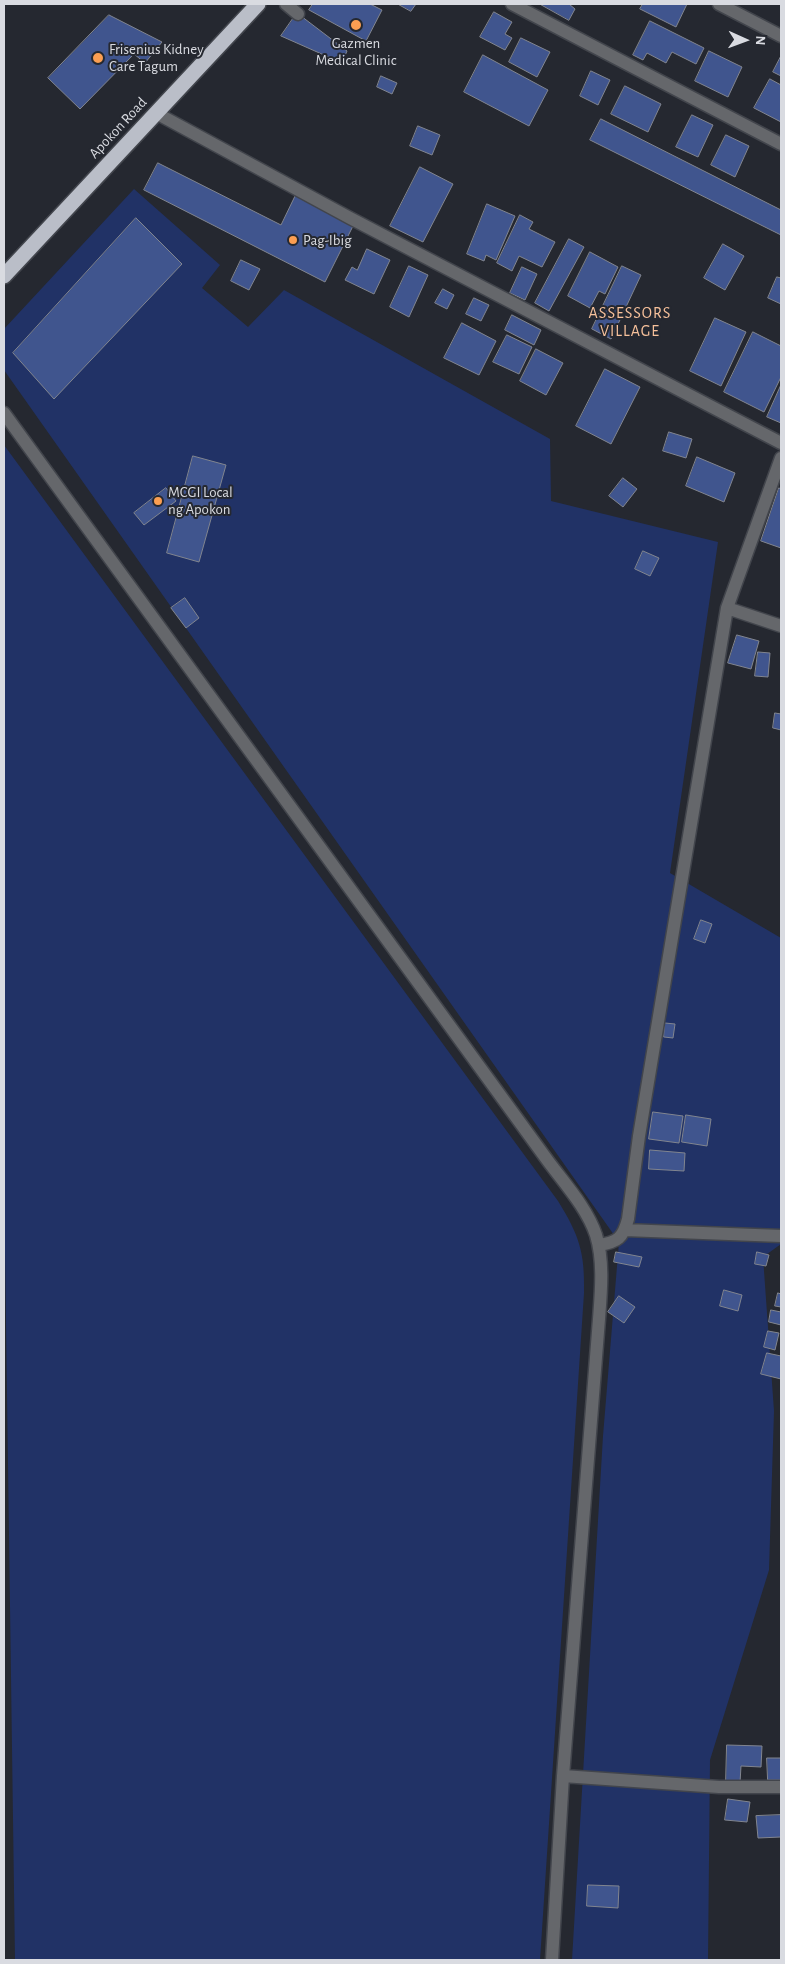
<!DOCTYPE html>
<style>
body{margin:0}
#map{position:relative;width:785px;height:1964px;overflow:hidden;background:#252830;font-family:"Alegreya Sans",sans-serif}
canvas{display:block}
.frame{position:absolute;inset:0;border:5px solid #d9dbe1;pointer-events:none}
.north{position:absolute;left:720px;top:15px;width:50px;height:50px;-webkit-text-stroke:4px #252830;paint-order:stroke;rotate:92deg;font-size:14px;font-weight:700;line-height:20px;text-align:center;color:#d9dbe1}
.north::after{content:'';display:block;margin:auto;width:18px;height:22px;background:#d9dbe1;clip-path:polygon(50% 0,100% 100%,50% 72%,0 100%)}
</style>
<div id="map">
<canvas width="785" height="1964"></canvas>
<div class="frame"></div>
<div class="north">N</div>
</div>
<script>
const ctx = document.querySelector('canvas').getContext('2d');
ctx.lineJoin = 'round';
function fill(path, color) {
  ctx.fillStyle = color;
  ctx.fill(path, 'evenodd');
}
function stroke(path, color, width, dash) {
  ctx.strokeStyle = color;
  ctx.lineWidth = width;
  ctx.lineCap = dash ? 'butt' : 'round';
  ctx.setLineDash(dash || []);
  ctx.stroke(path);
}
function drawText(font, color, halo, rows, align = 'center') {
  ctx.font = font + ' "Alegreya Sans",sans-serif';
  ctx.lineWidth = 4;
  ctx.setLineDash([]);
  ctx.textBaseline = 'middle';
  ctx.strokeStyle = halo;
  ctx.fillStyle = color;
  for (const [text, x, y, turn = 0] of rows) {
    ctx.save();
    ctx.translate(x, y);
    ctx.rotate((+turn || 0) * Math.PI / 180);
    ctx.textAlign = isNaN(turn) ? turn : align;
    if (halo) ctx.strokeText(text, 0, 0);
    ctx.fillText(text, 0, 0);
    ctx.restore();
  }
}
fill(new Path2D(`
 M134,189L220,265L202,288L248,327L284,290L550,439L551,501L718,542L670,873L781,938V1244L763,1257L774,1411L769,1570L710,1760L708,1960H572L603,1436L619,1242L4,370V329Z
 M4,445L558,1201C579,1235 585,1252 584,1293L540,1960H15L4,1181Z`), '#213266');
const building = new Path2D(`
 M313,4H370L382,10L366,41L309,10Z
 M398,4H416L411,11Z
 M540,4H569L575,9L569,20Z
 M643,4H687L676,27L640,9Z
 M494,12L512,22L505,34L512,38L505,50L480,37Z
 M297,13L347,51L342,63L281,36Z
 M109,15L162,42L145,63L134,54L80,109L48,78Z
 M650,21L704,48L696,64L672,52L666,63L647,53L643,60L633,55Z
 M521,38L550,52L537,77L509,62Z
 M709,51L742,67L728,97L695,81Z
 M483,55L548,90L529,126L464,92Z
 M781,56V76L773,72Z
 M591,71L610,80L598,105L580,96Z
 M381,76L397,83L392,94L377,87Z
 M770,79L781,85V122L754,108Z
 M625,86L661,104L648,132L611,114Z
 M692,115L713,125L698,157L676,147Z
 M601,119L781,210V235L590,140Z
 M418,126L440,135L432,155L410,146Z
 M726,135L749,146L735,177L711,165Z
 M158,163L281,225L296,194L354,224L325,282L144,190Z
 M420,167L453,184L423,242L390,226Z
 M487,204L515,216L496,260L486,255L484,261L467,254Z
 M520,215L533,222L529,229L555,242L542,267L519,256L512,271L497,263Z
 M136,218L182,264L54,399L13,353Z
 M569,239L584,247L549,311L535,303Z
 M723,244L744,256L725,290L704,278Z
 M367,249L390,260L374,294L345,280L352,267L357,270Z
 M590,252L618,267L605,294L599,291L590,308L568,296Z
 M241,260L260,269L249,290L231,281Z
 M409,266L428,275L409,317L390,307Z
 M622,266L641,275L611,339L592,329Z
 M522,267L537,274L525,300L510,293Z
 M777,277L781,278V304L768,298Z
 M443,289L454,295L447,309L435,303Z
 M474,298L489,305L481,321L466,314Z
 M512,315L541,330L534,345L505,330Z
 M715,318L746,332L721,386L690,371Z
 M462,323L496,341L479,375L444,358Z
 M753,332L781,346V377L764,412L724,392Z
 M507,335L532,347L519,374L493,362Z
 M536,349L563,363L546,395L520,381Z
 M605,369L640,387L611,444L576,426Z
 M781,385V423L767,417Z
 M669,432L692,439L686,458L663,451Z
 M193,456L226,465L199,562L167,553Z
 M697,457L735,473L724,502L686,486Z
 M623,478L637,489L623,507L609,496Z
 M166,488L176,501L144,525L134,513Z
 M779,488L781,489V548L761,541Z
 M643,551L659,558L650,576L635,569Z
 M185,598L199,618L186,628L171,608Z
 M737,635L759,641L751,669L728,663Z
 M758,652L770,653L768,677L755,676Z
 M775,713L781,714V730L773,728Z
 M701,920L712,924L705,943L694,939Z
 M665,1023L675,1024L673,1038L664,1037Z
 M653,1112L683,1116L679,1143L649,1139Z
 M686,1115L711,1119L707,1146L682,1142Z
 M650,1150L685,1153L684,1171L649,1169Z
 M616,1252L642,1257L639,1267L614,1262Z
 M757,1252L769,1255L766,1266L755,1264Z
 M724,1290L742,1295L738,1311L720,1306Z
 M778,1293L781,1294V1307L775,1306Z
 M619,1296L635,1307L624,1323L608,1312Z
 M771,1310L781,1312V1325L769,1322Z
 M768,1331L779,1333L775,1350L764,1347Z
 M767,1353L781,1356V1379L761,1374Z
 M727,1745L762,1746L761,1767L741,1766L740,1783L726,1782Z
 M767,1758H781V1780H768Z
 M728,1799L750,1802L747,1822L725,1820Z
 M781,1815V1837L758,1838L756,1816Z
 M588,1885L619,1886L618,1908L587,1906Z`);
fill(building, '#40558e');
stroke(building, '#81858f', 1);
const minor = new Path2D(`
 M286,4L298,14
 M512,4L781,144
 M719,4L781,36
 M156,113L350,218L781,443
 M4,413L548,1161C565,1184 587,1208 596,1235C604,1261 601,1292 599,1319L563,1776L552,1960
 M727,608L781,626
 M625,1230L781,1236
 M599,1245C618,1242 623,1238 628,1219L639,1136L727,608L781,458
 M563,1776L719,1787H781`);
const highway = new Path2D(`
 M4,276L258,4`);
stroke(minor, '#42454c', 15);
stroke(highway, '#42454c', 18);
stroke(minor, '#65676b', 12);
stroke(highway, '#babec8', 15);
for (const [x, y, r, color] of [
 [356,25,6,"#fb9e52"],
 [98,58,6,"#fb9e52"],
 [293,240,5,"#fb9e52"],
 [158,501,5,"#fb9e52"]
]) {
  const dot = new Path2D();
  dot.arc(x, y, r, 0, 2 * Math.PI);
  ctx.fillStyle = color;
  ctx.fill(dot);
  stroke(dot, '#252830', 2);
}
drawText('15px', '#d9dbe1', '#252830', [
 ["Gazmen",356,43,"center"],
 ["Medical Clinic",356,60,"center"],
 ["Frisenius Kidney",109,49],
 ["Care Tagum",109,66],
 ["Pag-Ibig",303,240],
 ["MCGI Local",168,492],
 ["ng Apokon",168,509]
], 'left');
drawText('15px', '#d9dbe1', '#252830', [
 ["Apokon Road",118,128,-47]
]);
ctx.letterSpacing = '1px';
drawText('16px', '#f7c19b', '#252830', [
 ["ASSESSORS",630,313],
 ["VILLAGE",630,331]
]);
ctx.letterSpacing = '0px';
</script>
